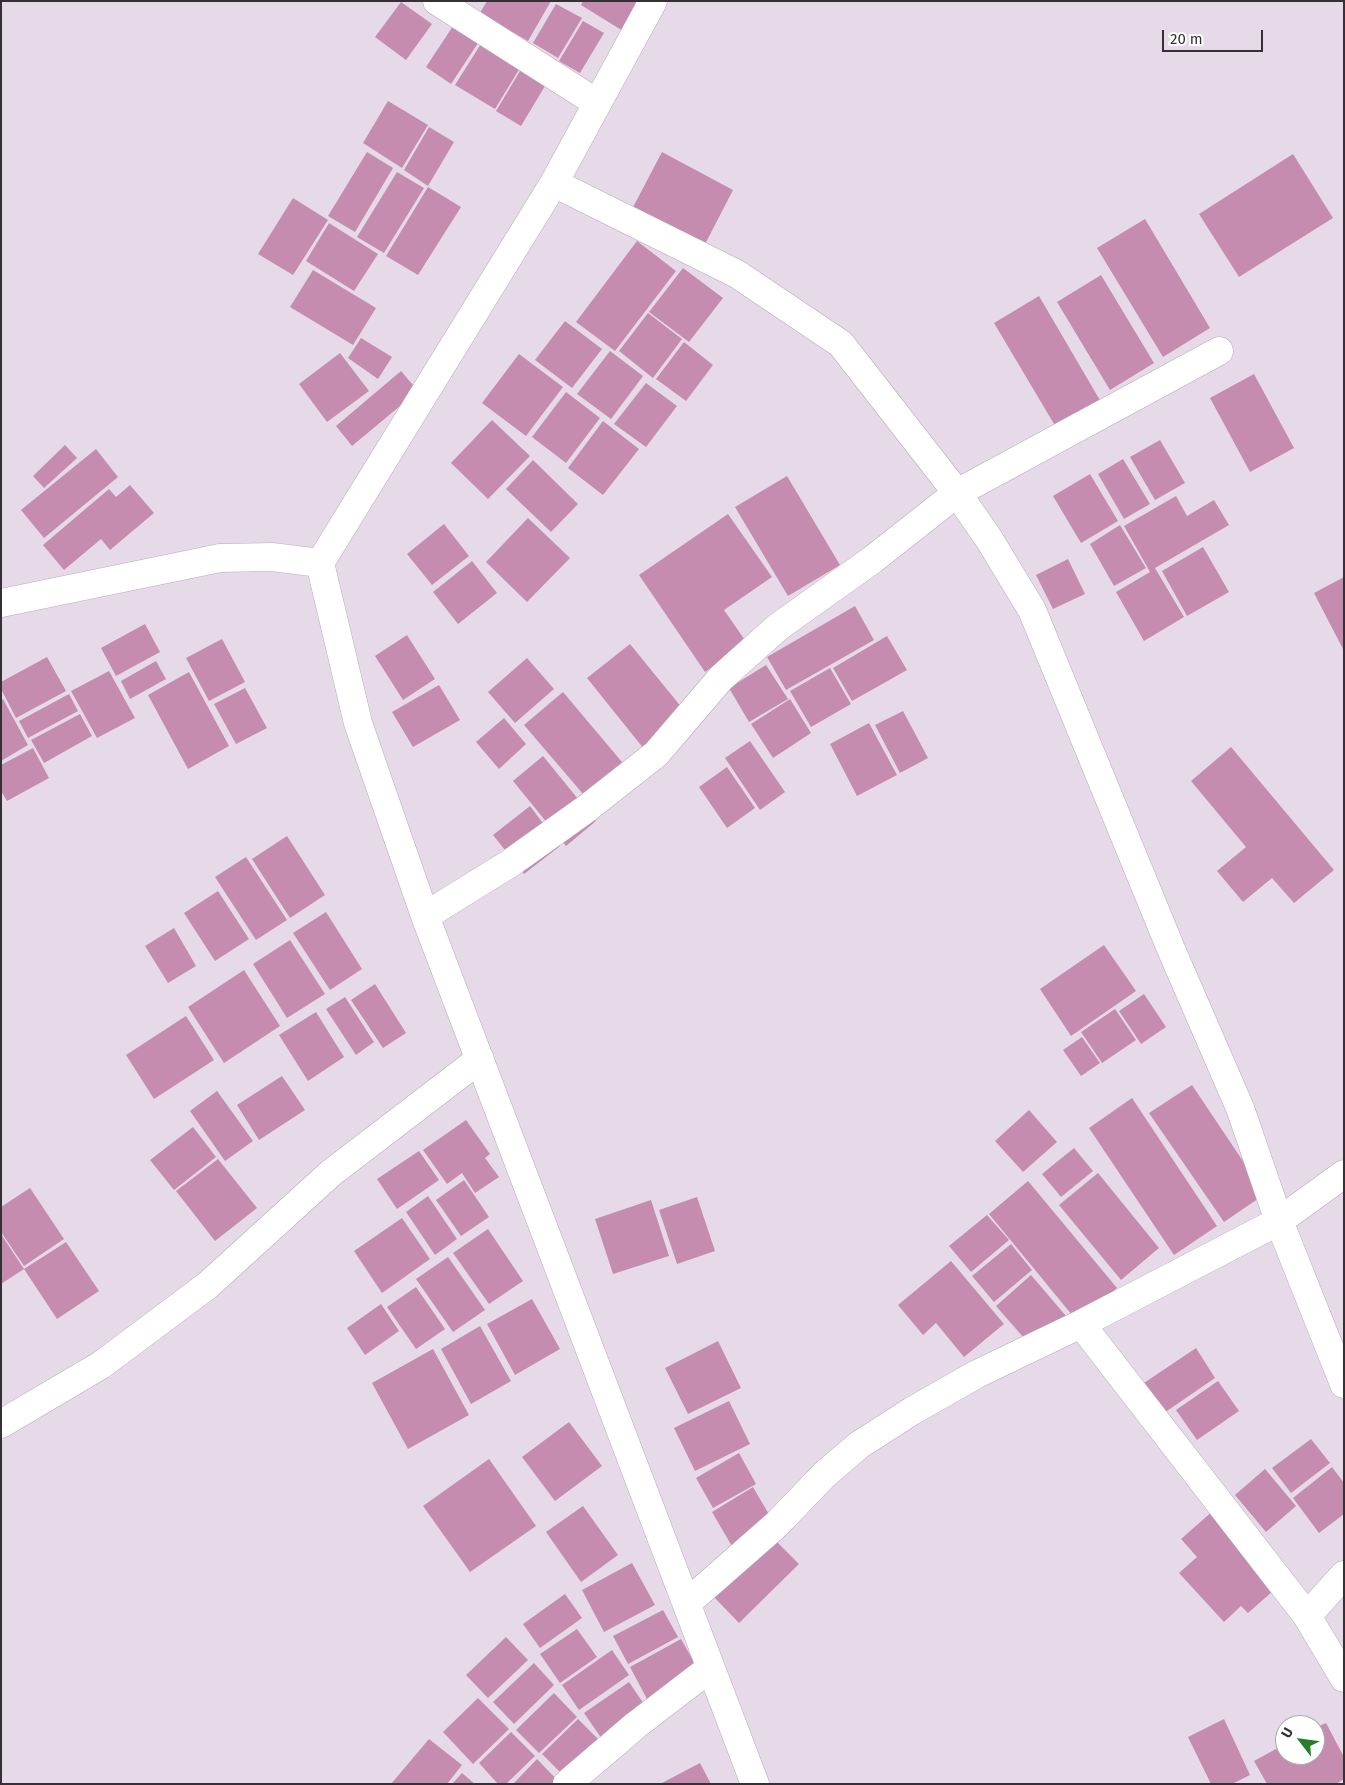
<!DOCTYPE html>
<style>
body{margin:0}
#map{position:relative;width:1345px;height:1785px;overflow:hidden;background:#e6dae8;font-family:"Fira Sans",sans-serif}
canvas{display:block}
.frame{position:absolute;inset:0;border:2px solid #353036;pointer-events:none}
.north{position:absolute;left:1275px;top:1715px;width:50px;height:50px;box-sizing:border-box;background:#fff;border:1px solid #aeacaf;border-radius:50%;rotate:300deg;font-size:14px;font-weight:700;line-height:20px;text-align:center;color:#353036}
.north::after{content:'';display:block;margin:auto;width:18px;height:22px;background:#267e2c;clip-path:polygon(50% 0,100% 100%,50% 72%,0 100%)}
.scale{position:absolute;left:1162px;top:30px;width:101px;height:22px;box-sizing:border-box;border:2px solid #353036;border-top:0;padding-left:6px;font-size:15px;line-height:18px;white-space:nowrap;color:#353036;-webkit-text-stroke:4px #fff;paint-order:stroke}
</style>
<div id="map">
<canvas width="1345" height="1785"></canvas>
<div class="frame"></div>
<div class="north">U</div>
<div class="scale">20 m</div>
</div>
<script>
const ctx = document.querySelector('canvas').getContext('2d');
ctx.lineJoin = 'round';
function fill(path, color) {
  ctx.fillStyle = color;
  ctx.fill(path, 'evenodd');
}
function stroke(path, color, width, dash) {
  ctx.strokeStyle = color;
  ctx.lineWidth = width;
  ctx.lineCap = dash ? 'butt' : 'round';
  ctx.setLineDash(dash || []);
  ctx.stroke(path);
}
fill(new Path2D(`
 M487,1H551L528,41L480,13Z
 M583,1H642L623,31L581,5Z
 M401,2L432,24L406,60L375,37Z
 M556,4L582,18L558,58L533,43Z
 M457,20L482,37L451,84L426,67Z
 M583,21L604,33L580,73L559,61Z
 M484,39L523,63L495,109L455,85Z
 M523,66L548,81L521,126L496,111Z
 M388,101L428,125L402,168L363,143Z
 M429,127L454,142L428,186L404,170Z
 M367,152L393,168L355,232L328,216Z
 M662,152L733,190L702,250L630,213Z
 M1293,154L1333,218L1239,277L1199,214Z
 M397,172L424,188L384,253L357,237Z
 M428,187L461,207L418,275L386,256Z
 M293,198L328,220L293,275L258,254Z
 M1145,219L1210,328L1163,357L1097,248Z
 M329,223L378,254L354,291L306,261Z
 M637,241L676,271L615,351L576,322Z
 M683,268L723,298L689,342L649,312Z
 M313,270L376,308L353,345L290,307Z
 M1101,275L1154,363L1110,390L1057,302Z
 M1039,296L1101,402L1057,429L994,323Z
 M648,313L682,339L653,378L619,351Z
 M565,321L602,349L572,388L535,360Z
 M361,338L392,357L378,379L348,358Z
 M684,342L713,365L686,401L656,379Z
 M610,351L643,376L611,419L577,394Z
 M340,353L369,391L327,422L299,384Z
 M519,354L563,387L526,436L482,403Z
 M401,371L418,391L352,446L336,426Z
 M1254,374L1294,448L1250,472L1210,398Z
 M646,383L677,406L646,447L614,424Z
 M566,392L600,418L566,463L532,437Z
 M492,420L530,456L488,499L451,463Z
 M603,421L639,449L603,495L568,468Z
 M1160,440L1185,483L1155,500L1130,457Z
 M65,445L77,458L44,488L33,476Z
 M96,449L118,477L44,538L21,510Z
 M1123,459L1150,504L1124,519L1098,474Z
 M533,460L578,504L551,532L506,489Z
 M1090,474L1118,521L1081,543L1053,496Z
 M787,476L840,565L788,596L735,507Z
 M130,485L154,513L110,550L101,539L64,570L43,545L109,489L116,497Z
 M1176,496L1187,516L1214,500L1229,525L1155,568L1184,617L1144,641L1116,592L1150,572L1124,526Z
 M728,514L772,577L724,610L747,643L705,672L639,575Z
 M528,518L570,558L527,602L486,562Z
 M444,524L469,556L432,585L407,554Z
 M1120,525L1146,568L1114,586L1090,544Z
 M1203,547L1229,592L1187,616L1162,571Z
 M1068,559L1085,594L1053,609L1036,575Z
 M472,561L497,593L458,624L433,592Z
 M1344,577V651L1314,593Z
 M855,606L874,640L786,690L767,657Z
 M145,624L160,652L116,676L101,648Z
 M407,635L435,679L403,700L375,656Z
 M887,636L907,670L852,701L833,668Z
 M222,639L245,682L209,701L186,658Z
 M630,644L687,714L644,749L587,678Z
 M47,657L66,691L16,718L1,689V682Z
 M527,658L554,689L515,723L488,692Z
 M156,661L166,679L130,699L121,681Z
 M766,665L788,699L749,722L729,688Z
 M830,668L851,704L811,727L790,691Z
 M109,671L135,718L97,738L71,691Z
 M189,672L229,746L188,769L148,695Z
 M439,685L460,720L413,747L392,712Z
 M245,688L267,728L236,744L214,704Z
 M563,692L627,768L589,801L524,725Z
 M69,694L78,711L28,738L19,721Z
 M3,699L28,745L1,761V700Z
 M790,699L811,733L773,758L751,724Z
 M903,711L928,758L900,773L875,725Z
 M80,714L92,736L44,763L31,740Z
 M504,718L526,744L499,769L476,742Z
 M869,723L897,775L857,796L830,744Z
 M750,741L785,792L760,810L725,758Z
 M1231,747L1334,870L1294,903L1272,878L1243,902L1217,871L1246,847L1191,781Z
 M33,748L49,778L7,801L1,791V765Z
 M543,756L596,821L566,846L513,781Z
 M727,767L755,808L727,828L699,787Z
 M530,806L560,846L524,874L493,835Z
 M287,836L325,895L290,918L252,859Z
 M246,857L287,920L256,940L215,877Z
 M218,891L249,939L215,961L184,913Z
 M326,912L362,969L330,990L293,933Z
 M174,928L196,966L168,983L145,946Z
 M290,940L325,994L287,1018L253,964Z
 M1104,945L1136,991L1071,1036L1040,989Z
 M244,970L280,1026L224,1063L188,1007Z
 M375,984L406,1033L383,1048L351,1000Z
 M1144,994L1166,1027L1141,1044L1119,1011Z
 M345,997L374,1042L356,1055L326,1009Z
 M1115,1009L1136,1040L1102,1063L1081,1032Z
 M316,1012L344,1057L308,1081L279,1035Z
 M186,1016L214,1060L154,1099L126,1055Z
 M1082,1037L1100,1063L1081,1076L1063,1050Z
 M282,1076L305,1110L259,1140L237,1105Z
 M1192,1085L1265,1194L1224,1222L1149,1113Z
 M217,1091L253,1141L225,1161L190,1111Z
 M1132,1098L1217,1226L1174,1255L1089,1128Z
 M1029,1110L1057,1142L1023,1172L995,1141Z
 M466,1120L490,1154L485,1158L499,1177L475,1193L462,1173L447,1184L423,1150Z
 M193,1127L216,1157L174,1190L150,1160Z
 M1074,1148L1093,1171L1061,1197L1042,1174Z
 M419,1151L439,1180L397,1209L377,1179Z
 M218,1159L257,1208L215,1241L176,1191Z
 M1098,1173L1159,1248L1121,1280L1059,1205Z
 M464,1180L489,1217L461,1236L436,1200Z
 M1028,1181L1117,1288L1077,1321L989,1214Z
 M30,1188L64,1239L24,1266L1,1232V1207Z
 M428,1196L457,1239L435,1255L406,1212Z
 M697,1197L715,1251L677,1264L659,1210Z
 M651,1200L669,1256L613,1274L595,1219Z
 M987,1215L1009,1240L971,1272L949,1246Z
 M402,1218L430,1259L382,1293L354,1251Z
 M488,1229L523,1281L489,1304L453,1253Z
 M1,1234L24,1269L1,1284Z
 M66,1242L99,1291L57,1319L24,1269Z
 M1011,1244L1032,1270L994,1302L972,1276Z
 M448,1257L485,1310L453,1332L416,1279Z
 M951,1261L1004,1324L964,1357L936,1323L923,1335L898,1305Z
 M1031,1275L1066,1316L1031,1346L996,1306Z
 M416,1287L445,1329L416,1349L387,1307Z
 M532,1299L560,1349L515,1375L487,1324Z
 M381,1304L399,1331L365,1355L347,1328Z
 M480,1326L511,1381L471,1404L441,1349Z
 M718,1341L741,1388L688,1414L665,1368Z
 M1196,1348L1215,1378L1164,1413L1144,1383Z
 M433,1349L469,1415L408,1449L372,1383Z
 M1218,1381L1239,1411L1197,1440L1176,1410Z
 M729,1401L750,1444L695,1471L674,1428Z
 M569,1422L602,1466L555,1501L522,1457Z
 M1311,1439L1330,1463L1291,1493L1272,1468Z
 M739,1453L756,1484L713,1508L696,1478Z
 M489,1459L536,1526L470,1572L423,1506Z
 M1332,1467L1344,1483V1514L1319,1533L1293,1498Z
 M1265,1469L1296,1506L1266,1532L1235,1495Z
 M753,1487L774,1523L733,1548L712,1512Z
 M1223,1502L1290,1576L1248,1613L1241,1606L1224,1622L1179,1573L1197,1557L1181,1539Z
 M583,1506L618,1555L581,1582L546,1532Z
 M773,1538L799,1564L739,1623L713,1596Z
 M632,1563L655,1605L604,1632L582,1590Z
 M565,1594L582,1618L540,1648L523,1624Z
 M663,1610L678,1637L628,1664L613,1636Z
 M577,1629L597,1657L560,1683L540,1654Z
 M506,1637L528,1660L488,1698L466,1675Z
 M681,1639L699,1671L647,1699L630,1667Z
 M612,1650L629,1675L579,1710L562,1685Z
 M534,1663L554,1685L514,1724L493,1702Z
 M629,1682L648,1710L604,1742L584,1713Z
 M554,1693L577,1717L539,1753L516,1730Z
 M478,1698L509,1729L473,1764L443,1732Z
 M578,1719L603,1744L567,1779L542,1754Z
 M1224,1719L1250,1775L1232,1784H1211L1188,1737Z
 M1326,1723L1344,1757V1779L1336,1784H1267L1254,1761L1285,1744V1755H1315V1728Z
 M511,1732L535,1756L506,1784H498L479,1763Z
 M429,1739L462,1765L447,1784H391Z
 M537,1759L561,1784H513Z
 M700,1763L711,1784H660Z
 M462,1773L475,1784H452Z`), '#c58caf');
const street = new Path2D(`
 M437,1L597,103
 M653,1L554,183L320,563L358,723L425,916L755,1784
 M554,183L737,274L841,344L957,493L989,539L1032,610L1171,949L1240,1108L1279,1221L1344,1384
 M1,603L220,558L272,557L320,563
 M425,916L509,864L586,809L656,754L721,678L778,627L872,560L957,493L1219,351
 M1081,1324L1307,1616
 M1,1424L101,1365L208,1285L331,1173L480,1059
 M1344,1575L1307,1616L1344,1678
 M687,1603L777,1524L824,1475L859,1445L912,1411L977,1374L1081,1324L1279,1221L1344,1174
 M567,1784L636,1725L709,1669`);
stroke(street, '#b5abb8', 29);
stroke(street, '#fff', 28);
</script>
